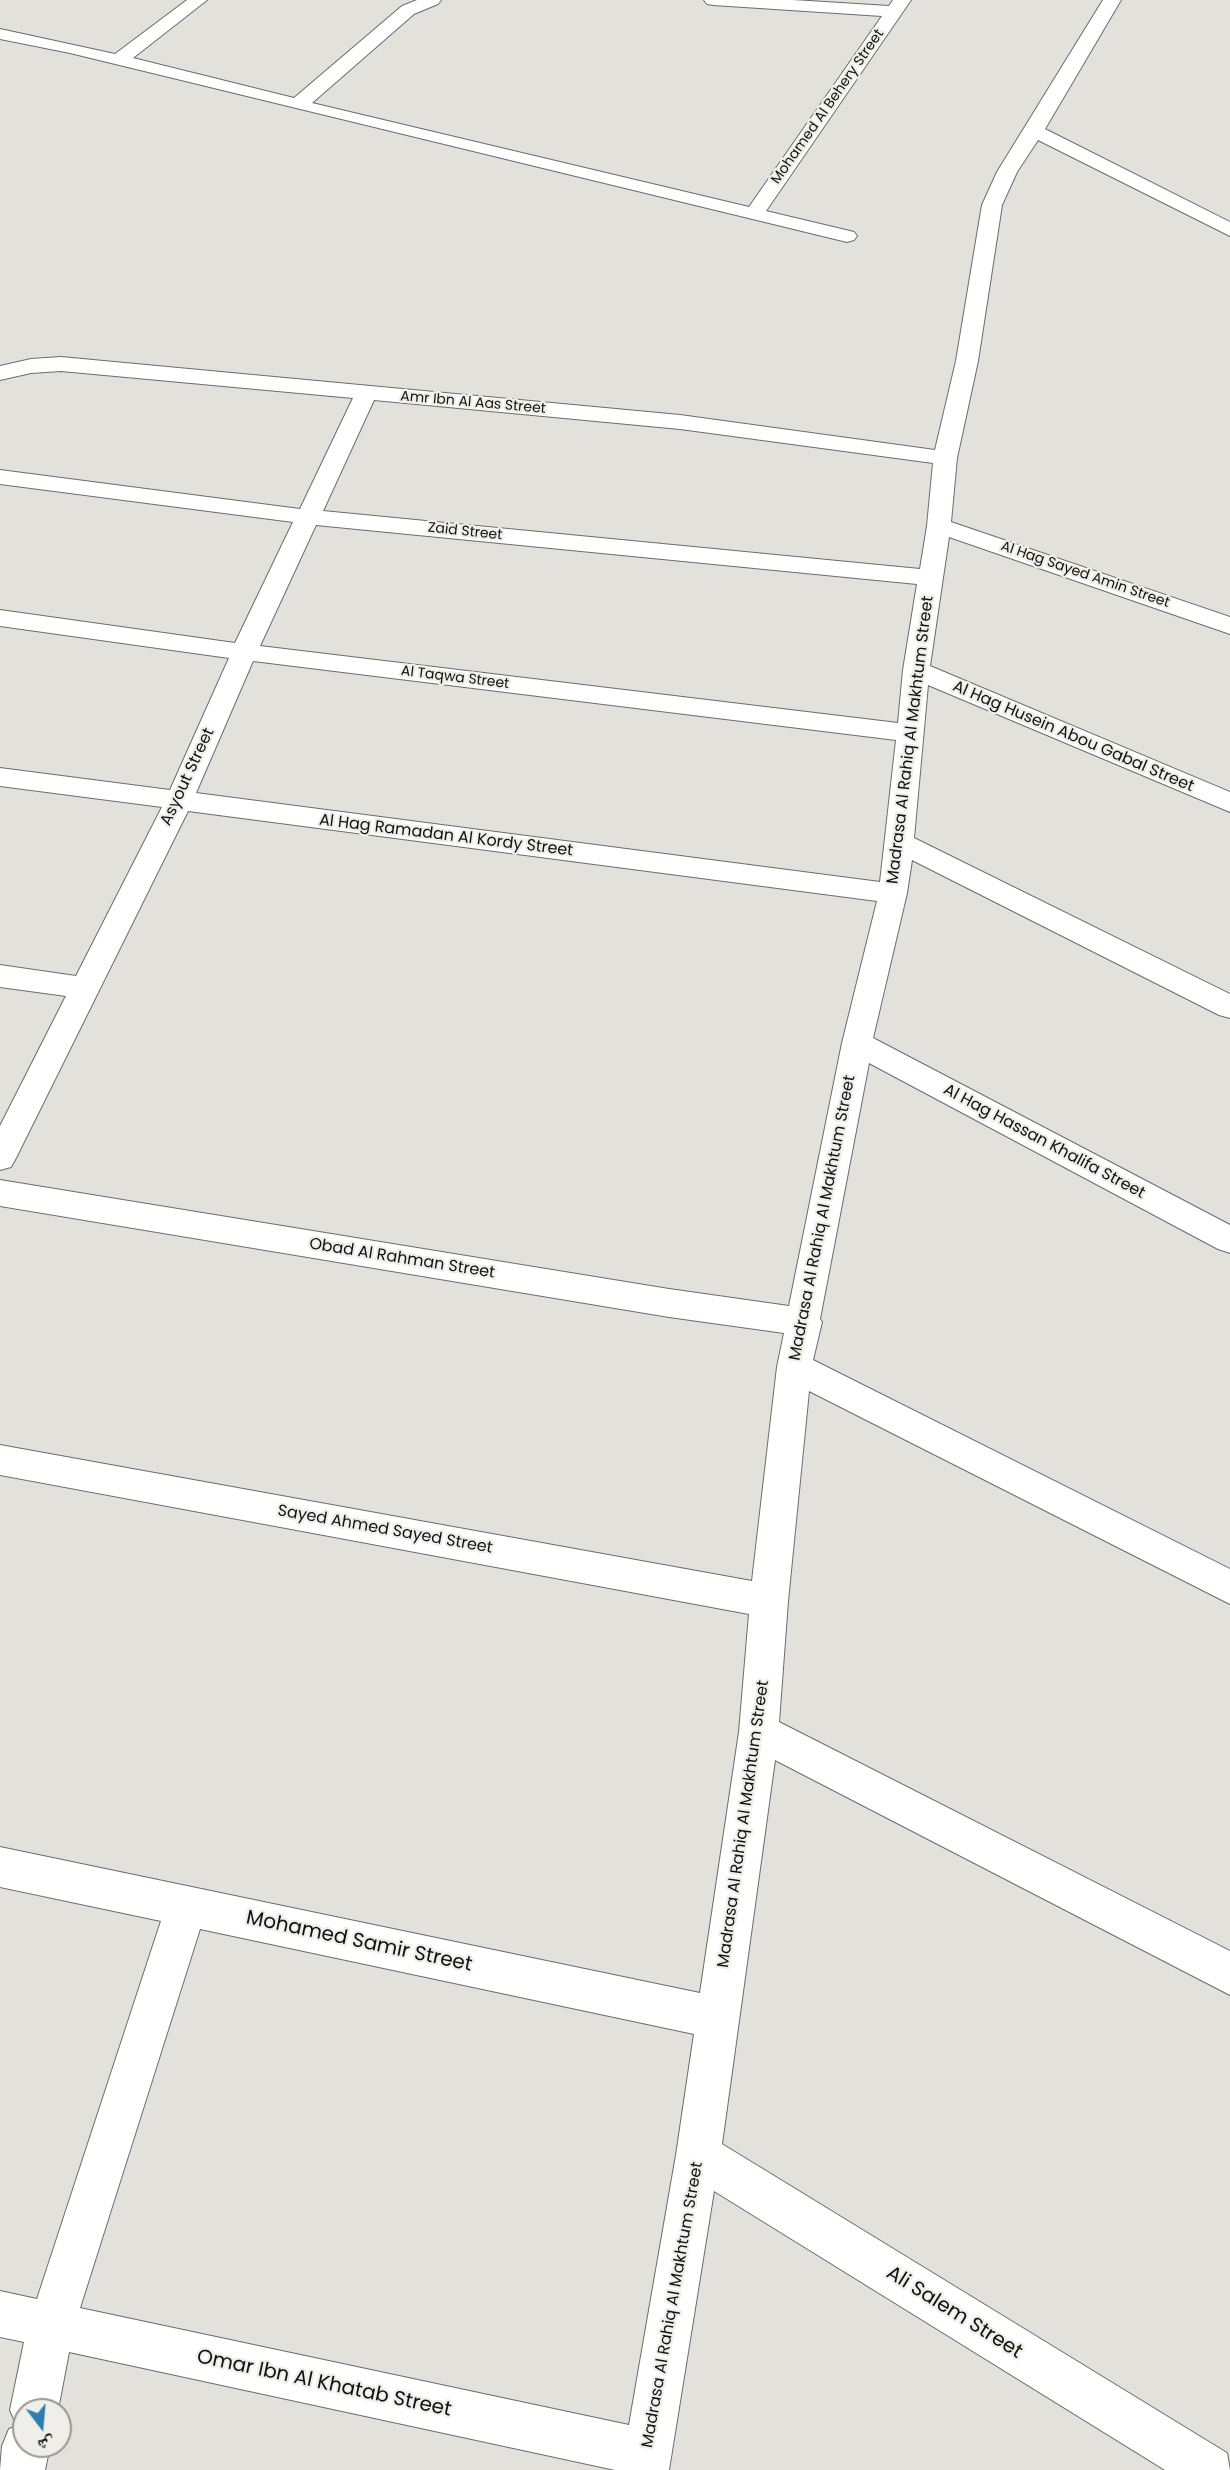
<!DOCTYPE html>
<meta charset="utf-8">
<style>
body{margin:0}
#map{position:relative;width:1230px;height:2470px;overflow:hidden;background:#e3e1dc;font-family:Poppins,"Noto Naskh Arabic",sans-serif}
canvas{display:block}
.north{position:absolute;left:12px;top:2398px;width:60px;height:60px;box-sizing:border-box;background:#f0eee9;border:2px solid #979692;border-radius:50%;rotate:164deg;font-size:16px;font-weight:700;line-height:24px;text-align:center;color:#121110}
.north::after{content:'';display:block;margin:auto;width:21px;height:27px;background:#2e7eb0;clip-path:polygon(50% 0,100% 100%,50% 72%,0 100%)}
</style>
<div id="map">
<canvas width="1230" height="2470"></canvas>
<div class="north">ش</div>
</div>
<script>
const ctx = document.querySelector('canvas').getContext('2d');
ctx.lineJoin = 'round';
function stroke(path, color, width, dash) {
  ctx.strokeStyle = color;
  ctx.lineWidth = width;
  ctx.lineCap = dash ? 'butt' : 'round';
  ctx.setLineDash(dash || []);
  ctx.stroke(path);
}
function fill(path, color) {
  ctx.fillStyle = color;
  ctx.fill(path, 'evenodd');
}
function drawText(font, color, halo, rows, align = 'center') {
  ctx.font = font + ' Poppins,sans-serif';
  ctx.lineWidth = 4.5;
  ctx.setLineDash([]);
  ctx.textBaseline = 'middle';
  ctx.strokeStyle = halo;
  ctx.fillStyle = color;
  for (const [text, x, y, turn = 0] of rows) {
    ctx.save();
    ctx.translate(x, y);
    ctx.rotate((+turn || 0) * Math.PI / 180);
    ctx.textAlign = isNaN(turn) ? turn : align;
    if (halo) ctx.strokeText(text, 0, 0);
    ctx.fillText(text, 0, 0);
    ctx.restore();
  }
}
const minor = new Path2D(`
 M187,0H207L133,58L294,98L402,6L417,0H441L438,4L414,14L312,103L749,207L882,16L713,5L707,4L704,0H793L889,6L893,0H911L766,211L854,232L857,236L854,240L847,242L70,53L0,39V29L115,54Z
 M1103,0H1121L1045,129L1230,222V236L1038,140L1017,172L1002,205L978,361L957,458L951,522L1230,617V634L949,537L930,666L1230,792V812L928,685L914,838L1230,994V1018L1219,1015L912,860L907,893L873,1038L1230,1225V1253L1218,1249L869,1063L820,1319L822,1322L813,1360L1230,1569V1604L809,1391L788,1601L779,1722L1230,1951V1995L775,1760L722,2144L1227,2453L1230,2470H1165L714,2191L669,2470H615L69,2352L58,2410H24V2446H50L45,2470H0L2,2446L9,2429L17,2426L10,2410L24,2342L0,2337V2291L37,2299L161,1921L0,1887V1847L700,1993L739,1732L749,1614L0,1475V1445L752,1581L777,1367L784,1333L669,1317L0,1206V1180L669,1289L789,1306L842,1043L877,901L188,811L16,1158L11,1167L0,1170V1126L66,996L0,987V965L76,976L162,807L0,786V768L170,790L229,658L0,626V610L235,643L293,522L0,484V470L300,509L353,398L61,371L31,373L0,380V366L31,359L61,357L680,415L935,450L956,361L982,205L997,172ZM374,400L680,429L933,463L927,526L920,569L323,511ZM316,525L917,584L903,670L898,723L260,646ZM253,661L896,740L880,882L196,793ZM200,1929L694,2034L676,2155L629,2425L80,2308Z`);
stroke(minor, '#6e6c68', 2);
fill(minor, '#fff');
drawText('14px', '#121110', '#f0eee9', [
 ["Mohamed Al Behery Street",828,107,-55],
 ["Amr Ibn Al Aas Street",473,403,5],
 ["Zaid Street",465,532,6],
 ["Al Hag Sayed Amin Street",1085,575,19],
 ["Al Taqwa Street",455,678,7]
]);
drawText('16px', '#121110', '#f0eee9', [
 ["Al Hag Husein Abou Gabal Street",1073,737,23],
 ["Madrasa Al Rahiq Al Makhtum Street",911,740,-83],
 ["Asyout Street",188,777,-65],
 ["Al Hag Ramadan Al Kordy Street",446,836,7],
 ["Al Hag Hassan Khalifa Street",1044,1142,28],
 ["Madrasa Al Rahiq Al Makhtum Street",823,1218,-79],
 ["Obad Al Rahman Street",402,1259,9],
 ["Sayed Ahmed Sayed Street",385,1530,10],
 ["Madrasa Al Rahiq Al Makhtum Street",744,1824,-82],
 ["Madrasa Al Rahiq Al Makhtum Street",673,2305,-80]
]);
drawText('20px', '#121110', '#f0eee9', [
 ["Mohamed Samir Street",359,1942,12],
 ["Ali Salem Street",954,2313,32],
 ["Omar Ibn Al Khatab Street",324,2384,12]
]);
</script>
